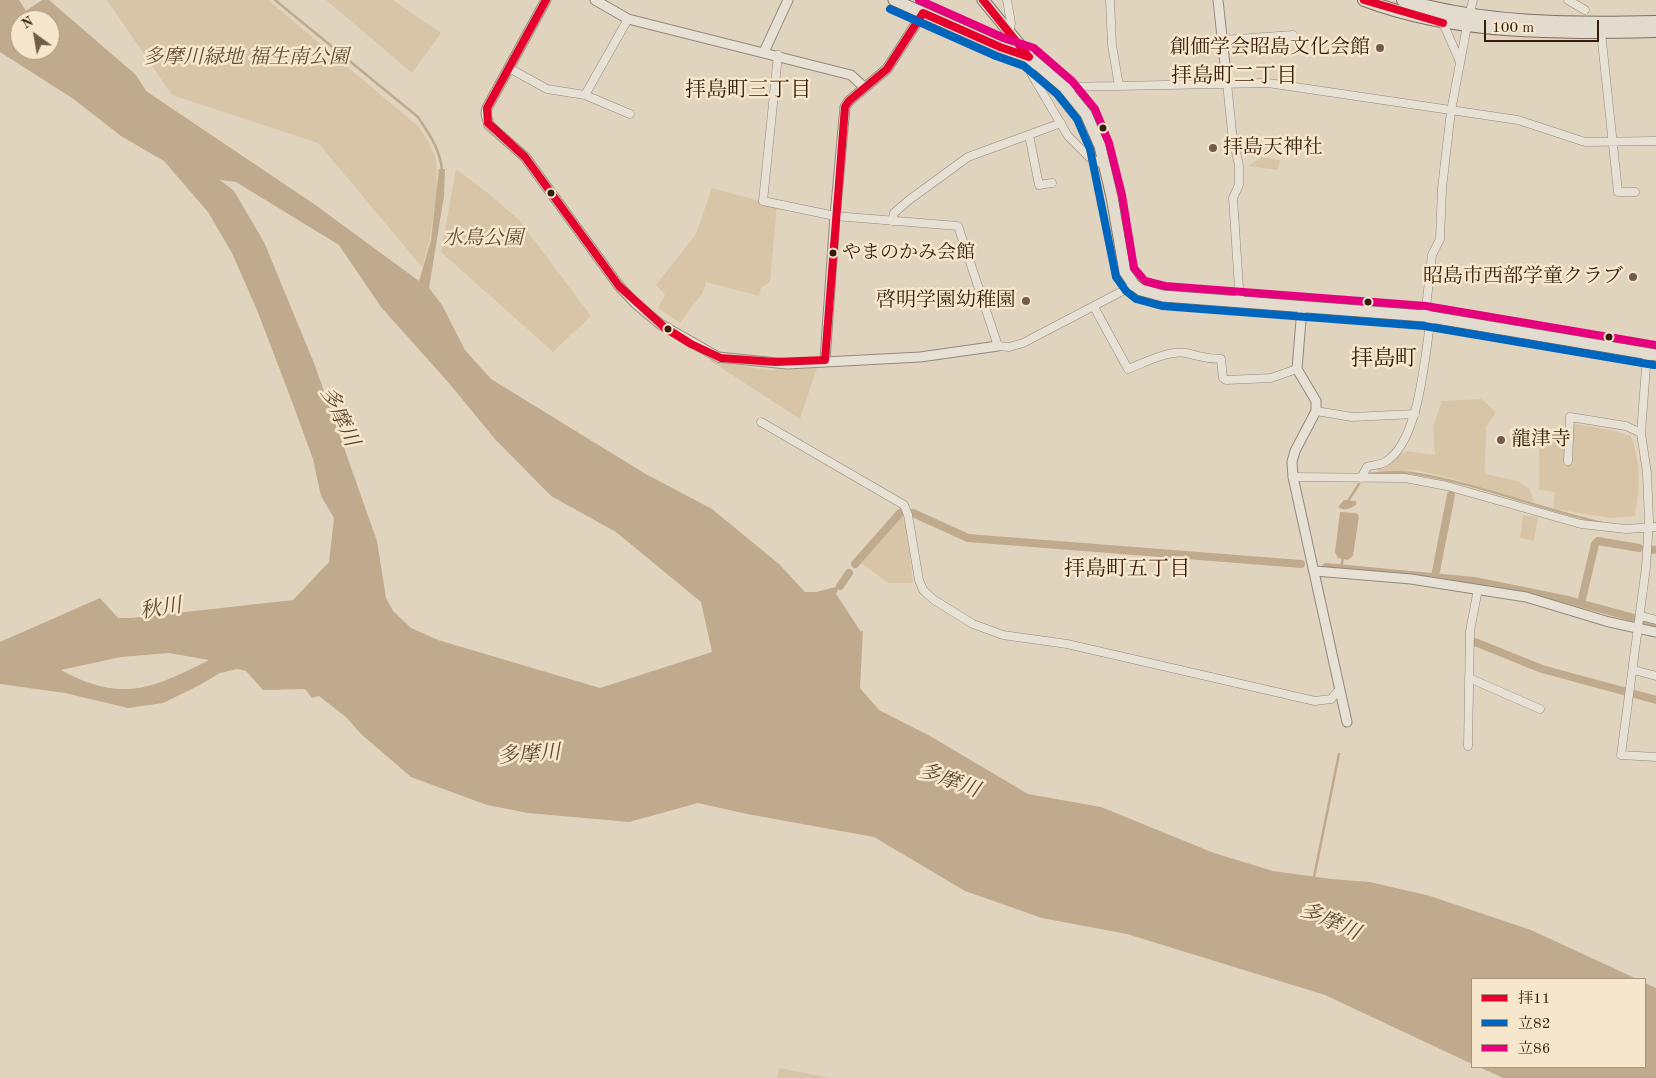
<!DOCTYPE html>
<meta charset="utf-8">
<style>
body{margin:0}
#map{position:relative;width:1656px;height:1078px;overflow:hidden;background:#e1d4be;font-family:"Old Standard TT","Noto Serif JP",serif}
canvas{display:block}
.legend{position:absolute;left:1471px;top:978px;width:175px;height:90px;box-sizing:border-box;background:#f5e6cc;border:1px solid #a9957e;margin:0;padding:6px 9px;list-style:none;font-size:15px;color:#361c0a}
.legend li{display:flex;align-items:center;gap:10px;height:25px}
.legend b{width:25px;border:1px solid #a9957e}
.north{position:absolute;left:10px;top:10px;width:50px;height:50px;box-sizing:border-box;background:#f5e6cc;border:1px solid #a9957e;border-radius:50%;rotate:328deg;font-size:14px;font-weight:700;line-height:20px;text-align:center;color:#361c0a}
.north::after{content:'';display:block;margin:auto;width:18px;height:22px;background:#725c49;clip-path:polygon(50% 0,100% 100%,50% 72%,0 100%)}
.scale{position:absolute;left:1484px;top:20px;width:115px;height:22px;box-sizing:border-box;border:2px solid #361c0a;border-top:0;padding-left:6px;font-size:15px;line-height:18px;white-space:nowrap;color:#361c0a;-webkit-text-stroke:4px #f5e6cc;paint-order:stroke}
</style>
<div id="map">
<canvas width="1656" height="1078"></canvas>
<ul class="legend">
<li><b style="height:6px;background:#e4002b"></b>拝11</li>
<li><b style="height:6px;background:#0065bd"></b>立82</li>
<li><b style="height:6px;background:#e5007d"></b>立86</li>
</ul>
<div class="north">N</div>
<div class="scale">100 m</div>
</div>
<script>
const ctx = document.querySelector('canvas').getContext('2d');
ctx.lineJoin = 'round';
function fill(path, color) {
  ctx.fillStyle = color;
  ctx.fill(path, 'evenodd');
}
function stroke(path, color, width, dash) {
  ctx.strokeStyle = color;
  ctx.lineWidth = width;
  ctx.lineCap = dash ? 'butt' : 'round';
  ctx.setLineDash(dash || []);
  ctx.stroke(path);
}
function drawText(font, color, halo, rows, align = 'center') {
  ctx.font = font + ' "Old Standard TT","Noto Serif JP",serif';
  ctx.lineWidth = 5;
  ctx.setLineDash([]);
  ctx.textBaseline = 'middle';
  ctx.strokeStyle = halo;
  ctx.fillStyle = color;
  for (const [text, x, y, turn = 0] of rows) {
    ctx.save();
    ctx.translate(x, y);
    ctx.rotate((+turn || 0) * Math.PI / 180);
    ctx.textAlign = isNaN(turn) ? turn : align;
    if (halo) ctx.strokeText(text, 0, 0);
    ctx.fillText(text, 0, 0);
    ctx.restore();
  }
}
fill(new Path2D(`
 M107,0H268L419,127L430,145L436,160L437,189L430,238L422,267L318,143L172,95Z
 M326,0H393L441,33L412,73Z
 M1262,157L1280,160L1278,170L1248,166Z
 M456,169L489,194L519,220L591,316L553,352L441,252Z
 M712,188L777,206L770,282L761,288L759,296L706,282L703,292L680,323L658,308L665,295L656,285L696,234Z
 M709,360L767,370L817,368L800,419Z
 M1481,399L1496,412L1486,427L1485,474L1517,481L1529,488L1534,501L1529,502L1451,478L1416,470L1380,473L1375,469L1407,451L1435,455L1433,426L1442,401Z
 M1569,423L1610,430L1631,436C1641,463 1640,488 1635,516L1612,518L1553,509L1555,492L1539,490V436L1565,432V424Z
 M902,515L906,524L913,583H888L860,562Z
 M1523,515L1538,517L1534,541L1520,538Z
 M779,1068L831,1078H777Z`), '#d8c5a7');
fill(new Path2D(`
 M0,0H19L26,11L42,0H49L136,75L146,91L314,204L419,281L431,240L439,169H445L444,196L429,288L442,305L465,350L491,379L644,473L712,509L779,564L805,592H816L840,586L836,594L861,632L863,630L860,688L879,710L930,736L1028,794L1101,807L1214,853L1273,871L1331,879L1370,882L1430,896L1531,930L1637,979H1472V1064L1325,995L1127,934L1042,918L965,891L874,837L747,814L698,803L629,822L528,813L487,805L411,777L361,734L346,717L319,696L312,698L305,689L263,690L246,671L237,669L220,673L198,686L163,703L128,708L65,693L0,684V642L100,598L118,618H131L293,600L329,562L334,518L321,496L313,459L291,399L257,310L232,253L208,212L164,161L121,136L72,98L0,52ZM20,20H50V50H20ZM220,180L236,182L339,245L381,307L448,382L495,439L551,496L616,532L701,602L712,652L600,688L438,640L411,628L393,611L386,598L377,541L314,363L264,242L234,191ZM169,653L209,660C152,689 121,703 61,670L121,657Z
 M1344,500L1356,501V505C1350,508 1345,512 1338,507Z
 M1340,512L1356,513L1359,516L1353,556L1348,560L1338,558L1335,552Z
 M1645,983L1656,988V1078H1503L1479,1067H1645Z`), '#bfaa8d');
stroke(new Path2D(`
 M275,0L418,117C430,135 441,151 442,172
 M1366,474C1381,473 1398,471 1412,473C1477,483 1539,509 1603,523
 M1348,501L1359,484
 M1341,568L1343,557
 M1314,877L1339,754`), '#bfaa8d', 2.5);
stroke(new Path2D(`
 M913,513L968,538L1301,564
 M1648,549L1656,550
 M855,564L900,513
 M1326,567L1474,581L1568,600L1656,624
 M1435,576L1451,495
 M840,586L849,573
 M1582,599L1595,544L1598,541L1639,548
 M1470,640L1542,669L1656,700`), '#bfaa8d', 8);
const minor = new Path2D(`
 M1007,0L1011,23L1009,35
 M1110,0L1112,45L1119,86
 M1568,0L1585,10
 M1469,16L1473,0
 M1443,23L1460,62
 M1601,32L1618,192H1635
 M1223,40L1293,35
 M778,55L763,201L835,216L958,226L998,346L1009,347L1023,343L1134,285
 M1029,57L1031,73L1068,136L1090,158L1105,165
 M509,68L547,89L585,95L630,114
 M1227,83L1232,132L1239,166V185L1233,198L1240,303
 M1064,87L1268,83L1518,120L1585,142L1656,141
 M585,95L628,19
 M1029,135L1039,185L1052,183
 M892,221L894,213L909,200L968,157L1061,123
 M1094,307L1128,369C1144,363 1168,350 1186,353C1201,356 1204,359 1221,359L1223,378L1226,380L1271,378L1297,369
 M1425,316L1432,255L1440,239L1442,188L1451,111L1467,26
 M1647,354L1641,433L1647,473L1649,521L1646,567L1621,755L1656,757
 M1316,411L1352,417L1415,414
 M761,422L904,505L908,515L919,580L923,590L934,600L973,624L1003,635L1067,644L1315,701L1331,699L1340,689
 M1568,461L1570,417L1626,426L1641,433
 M1293,477L1405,478L1447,486L1581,524L1626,529L1656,527
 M1361,478L1367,467C1372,465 1380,465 1385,462C1420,442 1425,353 1431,317
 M1641,616L1656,620
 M1634,670L1656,676
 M1469,678L1540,709
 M1468,746L1470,631L1478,589`);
const tertiary = new Path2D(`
 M546,0L487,108L486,114L489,125L525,157L619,286L635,303L660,324L718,357L787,364L920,357L998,346
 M595,0L628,19L851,75L864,87
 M1218,0L1227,83
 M764,52L788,0
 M1302,308L1297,369L1316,401V411L1295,451L1292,462L1293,477L1347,722
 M825,360L835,216L845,107L849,101L887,69L923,13
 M1315,571L1411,579L1526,597L1609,622L1656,632`);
const primary = new Path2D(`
 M894,0L1000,47L1029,57L1064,87L1086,114L1100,146L1112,197L1125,272L1134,285L1141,290L1163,296L1425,316L1656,355
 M983,0L1028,55`);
const trunk = new Path2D(`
 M1364,0C1456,35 1559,33 1656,31
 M1403,0C1485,24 1571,24 1656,22`);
stroke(minor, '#93897b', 9);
stroke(tertiary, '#93897b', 11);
stroke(primary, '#7b7063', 13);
stroke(trunk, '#7b7063', 14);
stroke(minor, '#e7e0d5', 8);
stroke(tertiary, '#e7e0d5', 9);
stroke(primary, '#e3dbce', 11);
stroke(trunk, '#e3dbce', 12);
stroke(new Path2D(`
 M546,0L487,108L488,123L525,157L619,286L664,327L691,344L721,358L775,362L825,360L845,107L849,101L887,69L923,13L1000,47L1029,57
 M983,0L1028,56
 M1364,0L1443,23`), '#e4002b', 8);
stroke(new Path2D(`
 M890,9L996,56L1024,66L1057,94L1077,119L1090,149L1116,277L1126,291L1136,299L1162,306L1424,326L1654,365`), '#0065bd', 8);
stroke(new Path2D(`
 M919,0L1004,38L1034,48L1072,81L1095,109L1109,143L1122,195L1134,268L1145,281L1165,286L1426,306L1656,345`), '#e5007d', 8);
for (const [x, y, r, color] of [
 [1380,48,5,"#725c49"],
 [1103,128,4.5,"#361c0a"],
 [1213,148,5,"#725c49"],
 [551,193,4.5,"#361c0a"],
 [833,253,4.5,"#361c0a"],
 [1633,277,5,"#725c49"],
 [1026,301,5,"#725c49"],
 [1368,302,4.5,"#361c0a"],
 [668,329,4.5,"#361c0a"],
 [1609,337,4.5,"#361c0a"],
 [1501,440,5,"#725c49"]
]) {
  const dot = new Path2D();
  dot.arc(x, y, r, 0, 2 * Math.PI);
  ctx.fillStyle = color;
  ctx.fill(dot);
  stroke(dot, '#f5e6cc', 2);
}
drawText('19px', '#361c0a', '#f5e6cc', [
 ["やまのかみ会館",842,253]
], 'left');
drawText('20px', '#361c0a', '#f5e6cc', [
 ["創価学会昭島文化会館",1370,48],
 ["拝島天神社",1223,148,"left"],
 ["昭島市西部学童クラブ",1623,277],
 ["啓明学園幼稚園",1016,301],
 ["龍津寺",1511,440,"left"]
], 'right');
drawText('italic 20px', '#644b33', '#f5e6cc', [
 ["多摩川緑地 福生南公園",246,58],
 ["水鳥公園",483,239]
]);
drawText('21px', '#361c0a', '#f5e6cc', [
 ["拝島町二丁目",1234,76],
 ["拝島町三丁目",748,90],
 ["拝島町五丁目",1127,569]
]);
drawText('italic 21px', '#614730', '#f5e6cc', [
 ["多摩川",339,417,65],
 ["秋川",161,609,-9],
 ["多摩川",529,755,-4],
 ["多摩川",949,781,20],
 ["多摩川",1330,922,24]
]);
drawText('22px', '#361c0a', '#f5e6cc', [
 ["拝島町",1384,359]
]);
</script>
